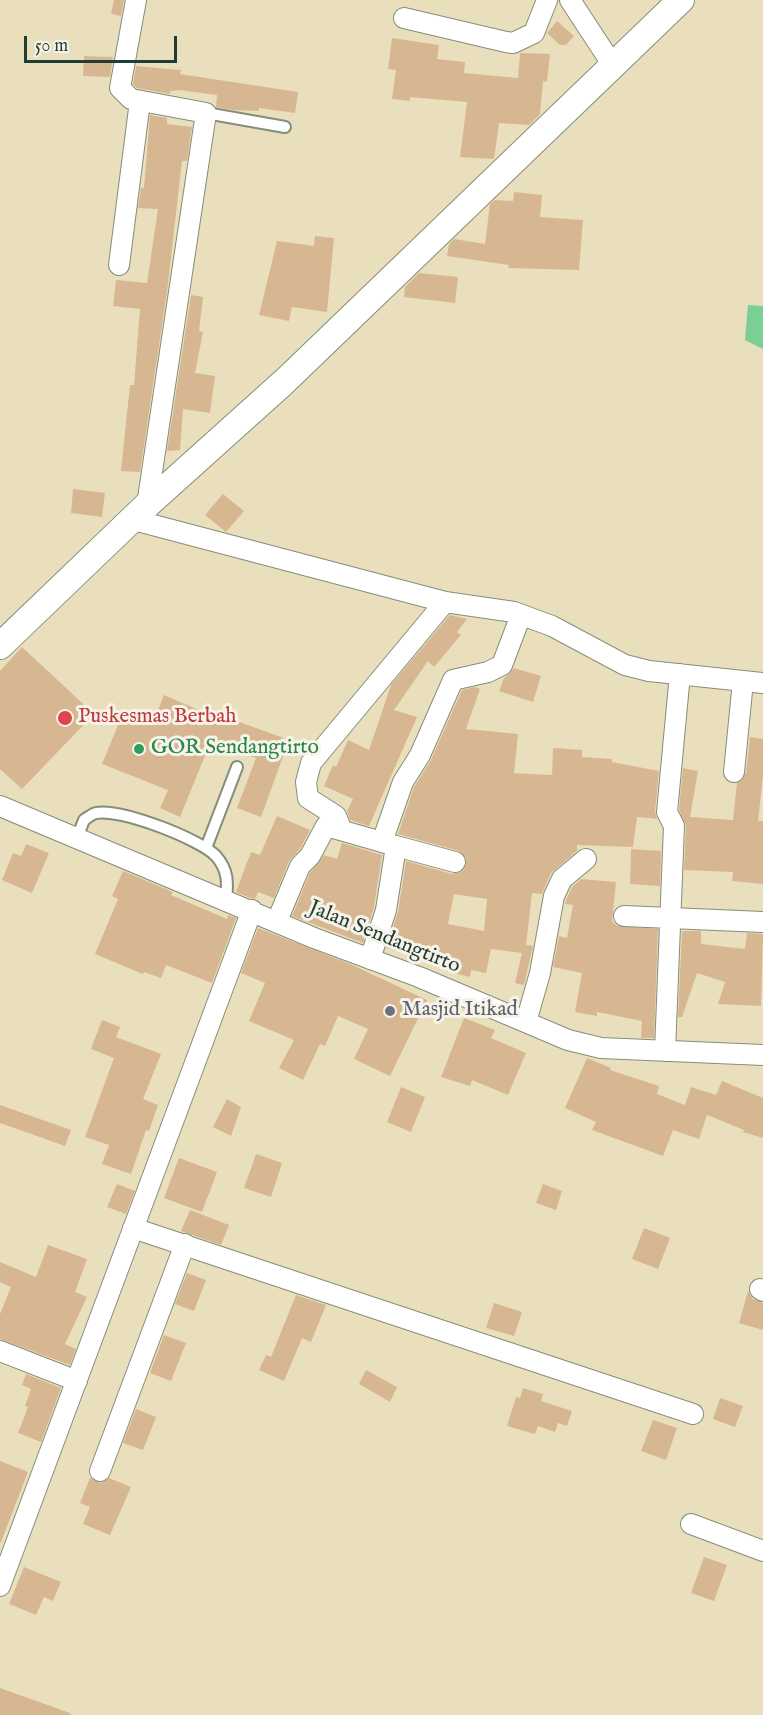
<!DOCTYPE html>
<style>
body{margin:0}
#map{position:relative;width:763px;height:1715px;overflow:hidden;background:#eadfbc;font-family:"IM FELL English",serif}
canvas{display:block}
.scale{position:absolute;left:24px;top:36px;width:153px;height:27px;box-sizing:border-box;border:3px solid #1f3d34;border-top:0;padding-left:8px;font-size:18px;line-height:21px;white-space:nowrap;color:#1f3d34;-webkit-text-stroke:4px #f7f3e8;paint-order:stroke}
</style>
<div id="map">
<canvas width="763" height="1715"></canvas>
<div class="scale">50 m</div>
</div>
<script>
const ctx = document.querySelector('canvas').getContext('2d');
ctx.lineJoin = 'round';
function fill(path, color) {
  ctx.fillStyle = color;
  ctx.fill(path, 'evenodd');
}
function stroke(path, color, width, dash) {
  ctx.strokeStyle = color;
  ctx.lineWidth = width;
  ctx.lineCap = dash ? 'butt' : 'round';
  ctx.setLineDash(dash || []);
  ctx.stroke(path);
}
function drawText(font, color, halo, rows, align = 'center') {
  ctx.font = font + ' "IM FELL English",serif';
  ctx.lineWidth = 6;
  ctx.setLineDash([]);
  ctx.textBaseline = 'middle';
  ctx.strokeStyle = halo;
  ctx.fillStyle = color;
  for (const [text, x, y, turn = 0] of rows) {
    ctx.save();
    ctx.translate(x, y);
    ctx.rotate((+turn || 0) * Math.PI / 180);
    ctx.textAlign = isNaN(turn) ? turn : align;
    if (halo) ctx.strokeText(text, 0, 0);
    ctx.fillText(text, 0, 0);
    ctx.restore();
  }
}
fill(new Path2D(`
 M748,305L763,306V349L745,340Z`), '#79cf94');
fill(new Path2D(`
 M114,0H124L121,16L111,14Z
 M557,21L574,36L566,45H560L547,33Z
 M392,38L439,45L437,59L465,62L464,73L518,78L520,53L550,54L547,82L543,81L540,114L529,125L499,123L494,159L460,157L467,102L410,97V101L392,99L396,70L388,69Z
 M84,56L113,57L110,77L83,76Z
 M136,66L181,70L180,74L298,92L295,113L259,108V111L233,110L216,107L217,95L179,90L170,91V94L137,88L133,84Z
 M150,115L167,118V124L192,127L187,161H182L167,292L140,472L121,471L130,385H134L140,309L113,306L116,280L147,283L158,209L138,208L141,188H144Z
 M514,192L542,195L540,217L583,220L579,270L508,268L509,265L447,256L449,244L454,239L485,244L490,204L495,200L513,201Z
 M315,236L334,238L327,312L292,307L289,321L259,315L277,241L314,246Z
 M419,273L458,277L455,303L404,297L405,287Z
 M191,295L203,297L199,331L203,332L195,373L215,376L210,413L183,409L180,450L167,451Z
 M73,489L105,493L102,517L71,513Z
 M223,494L244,511L226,532L205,515Z
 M450,615L467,619L457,632L461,635L434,667L428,661L394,710L417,717L369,826L350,820L347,811L353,799L324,786L333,765L336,767L348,740L369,750L391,685Z
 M22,647L94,714L22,789L0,769V671Z
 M514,668L541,676L533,702L499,691L504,678Z
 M475,687L480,689L466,729L518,734L514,773L552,775L553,748L582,750V757L612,759V762L659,771L655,811L657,819L637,817L633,847L577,845V851L551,873L542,894L532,893L526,945L533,946L524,985L515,983L522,953L491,949L486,973L471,970L470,977L454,973L455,967L406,958L407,952L386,948L398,912L406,861L452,874L463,871L466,866V858L459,851L398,834L414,787L431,760L462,690ZM454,894L487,899L484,931L448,924Z
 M164,695L222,720L223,716L289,740L261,817L237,808L256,758L211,741L180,817L160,808L168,790L102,764L123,713L152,725Z
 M750,737L763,739V776L758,821H763V884L732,881L733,872L684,870L686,826L679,810L683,768L698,771L690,817L733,820L737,783L746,773Z
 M277,816L310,830L300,849L289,861L274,898L258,892L255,899L250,898L236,892L251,852L260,855Z
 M342,843L382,855L374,907L363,943L292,916L310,873L324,855L337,859Z
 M26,844L49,853L32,893L2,880L13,853L21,856Z
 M631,849L661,851L660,886L630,884Z
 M123,871L173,892L171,895L227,919L228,915L236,918L212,983L166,965L161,978L144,972L143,974L95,954L118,899L112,896Z
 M581,879L616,882L612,921L617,926L658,929L654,1038H641L642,1021L597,1012V1016L575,1012L582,973L553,967L559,936L567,938L573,905L565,904L566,900L572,887Z
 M258,928L350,964L427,1000L390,1076L354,1059L368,1029L338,1016L325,1046L320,1044L303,1080L279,1068L294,1040L249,1021L265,983L241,973Z
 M682,931H701V944L745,949L747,933L763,934L761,1006L718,1004L725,982L697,973L682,1017H678Z
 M464,1018L495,1030L491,1038L526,1053L508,1095L472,1080L470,1086L441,1077Z
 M102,1020L120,1027L116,1037L161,1054L143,1099L158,1105L149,1131L146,1130L131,1174L102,1164L109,1145L85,1137L114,1058L91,1049Z
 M587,1058L611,1068L610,1070L659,1086L657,1094L685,1105L691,1087L716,1095L722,1081L763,1098V1138L743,1132L744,1130L707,1115L699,1139L673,1130L663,1156L592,1130L596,1122L565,1108Z
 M401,1087L425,1097L411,1132L387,1122Z
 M227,1099L241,1107L231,1136L213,1127Z
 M0,1105L71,1130L65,1146L0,1123Z
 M256,1154L282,1163L271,1197L244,1188Z
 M179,1158L217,1172L202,1212L164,1198Z
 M117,1184L135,1191L126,1214L107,1207Z
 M543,1184L562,1191L556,1210L536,1203Z
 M190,1210L229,1225L221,1245L181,1231Z
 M644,1228L670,1238L658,1269L632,1259Z
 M48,1245L87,1259L75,1292L87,1297L65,1344L76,1349L70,1365L0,1339V1314L11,1287L0,1282V1262L36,1277Z
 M187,1273L206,1280L194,1311L175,1304Z
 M748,1291L753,1299L763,1303V1330L739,1323Z
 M296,1295L326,1305L311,1342L302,1338L284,1381L259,1370L266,1355L271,1357Z
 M494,1303L522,1312L514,1336L486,1328Z
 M164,1335L186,1343L171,1381L150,1373Z
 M366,1370L397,1387L390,1402L359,1384Z
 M26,1374L61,1388L41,1442L18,1433L28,1407L25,1406L31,1389L22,1385Z
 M523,1388L543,1394L541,1401L572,1411L567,1426L558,1423L555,1432L538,1426L535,1434L507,1426L516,1397L520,1398Z
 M720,1398L743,1406L735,1427L713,1419Z
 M136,1409L156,1417L143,1450L123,1443Z
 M653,1420L677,1428L666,1460L641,1451Z
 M0,1461L28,1472L1,1542H0Z
 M90,1478L101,1483L109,1478L131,1487L110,1535L83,1524L90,1507L80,1503Z
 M704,1557L727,1565L714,1601L691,1593Z
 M24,1567L61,1582L53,1601L44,1597L36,1615L9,1604Z
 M0,1688L70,1713V1715H0Z`), '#d7b792');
const service = new Path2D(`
 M206,113L285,127
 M77,838L84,820C87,818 92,814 96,813C120,808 200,839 216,856C228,870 228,882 226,899
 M206,848L237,767`);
const minor = new Path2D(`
 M136,0L120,88L131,99L206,113L147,505
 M570,0L612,64
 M404,18L506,42L513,43L534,33L547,0
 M119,265L140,101
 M134,520L445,602L514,612L552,626L625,665L649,671L763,683
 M734,772L743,681
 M0,806L314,938L419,977L568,1040L601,1048L763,1055
 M338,828L339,823L336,816L308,798L306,782L311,763L445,602
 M382,842L403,782L420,755L453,680L488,672L502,665L521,615
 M624,916L763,922
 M277,921L300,866L310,856L326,826L396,846
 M370,959L386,910L396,846L455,862
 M526,1022L540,973L554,896L562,879L586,859
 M665,1051L674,826L667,812L680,674
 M133,1228L693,1414
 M760,1289L763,1291
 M0,1351L77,1381
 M100,1471L185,1244
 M691,1524L763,1551
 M0,1586L252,910`);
const tertiary = new Path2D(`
 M0,646L147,505L285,381L681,0`);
stroke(service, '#848e78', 14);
stroke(minor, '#848e78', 22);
stroke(tertiary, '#848e78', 28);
stroke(service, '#fff', 10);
stroke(minor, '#fff', 20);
stroke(tertiary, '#fff', 26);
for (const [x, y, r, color] of [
 [65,718,8,"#e0444e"],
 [139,749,6,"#2e9e5b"],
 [390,1011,6,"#6b7280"]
]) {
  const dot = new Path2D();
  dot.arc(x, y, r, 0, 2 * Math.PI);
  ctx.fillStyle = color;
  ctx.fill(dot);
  stroke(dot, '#f7f3e8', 2);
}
drawText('21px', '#be3a42', '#f7f3e8', [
 ["Puskesmas Berbah",78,718]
], 'left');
drawText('21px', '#27864d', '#f7f3e8', [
 ["GOR Sendangtirto",151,749]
], 'left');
drawText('21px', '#1f3d34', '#f7f3e8', [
 ["Jalan Sendangtirto",384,938,22]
]);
drawText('21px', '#5b616d', '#f7f3e8', [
 ["Masjid Itikad",402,1011]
], 'left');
</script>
